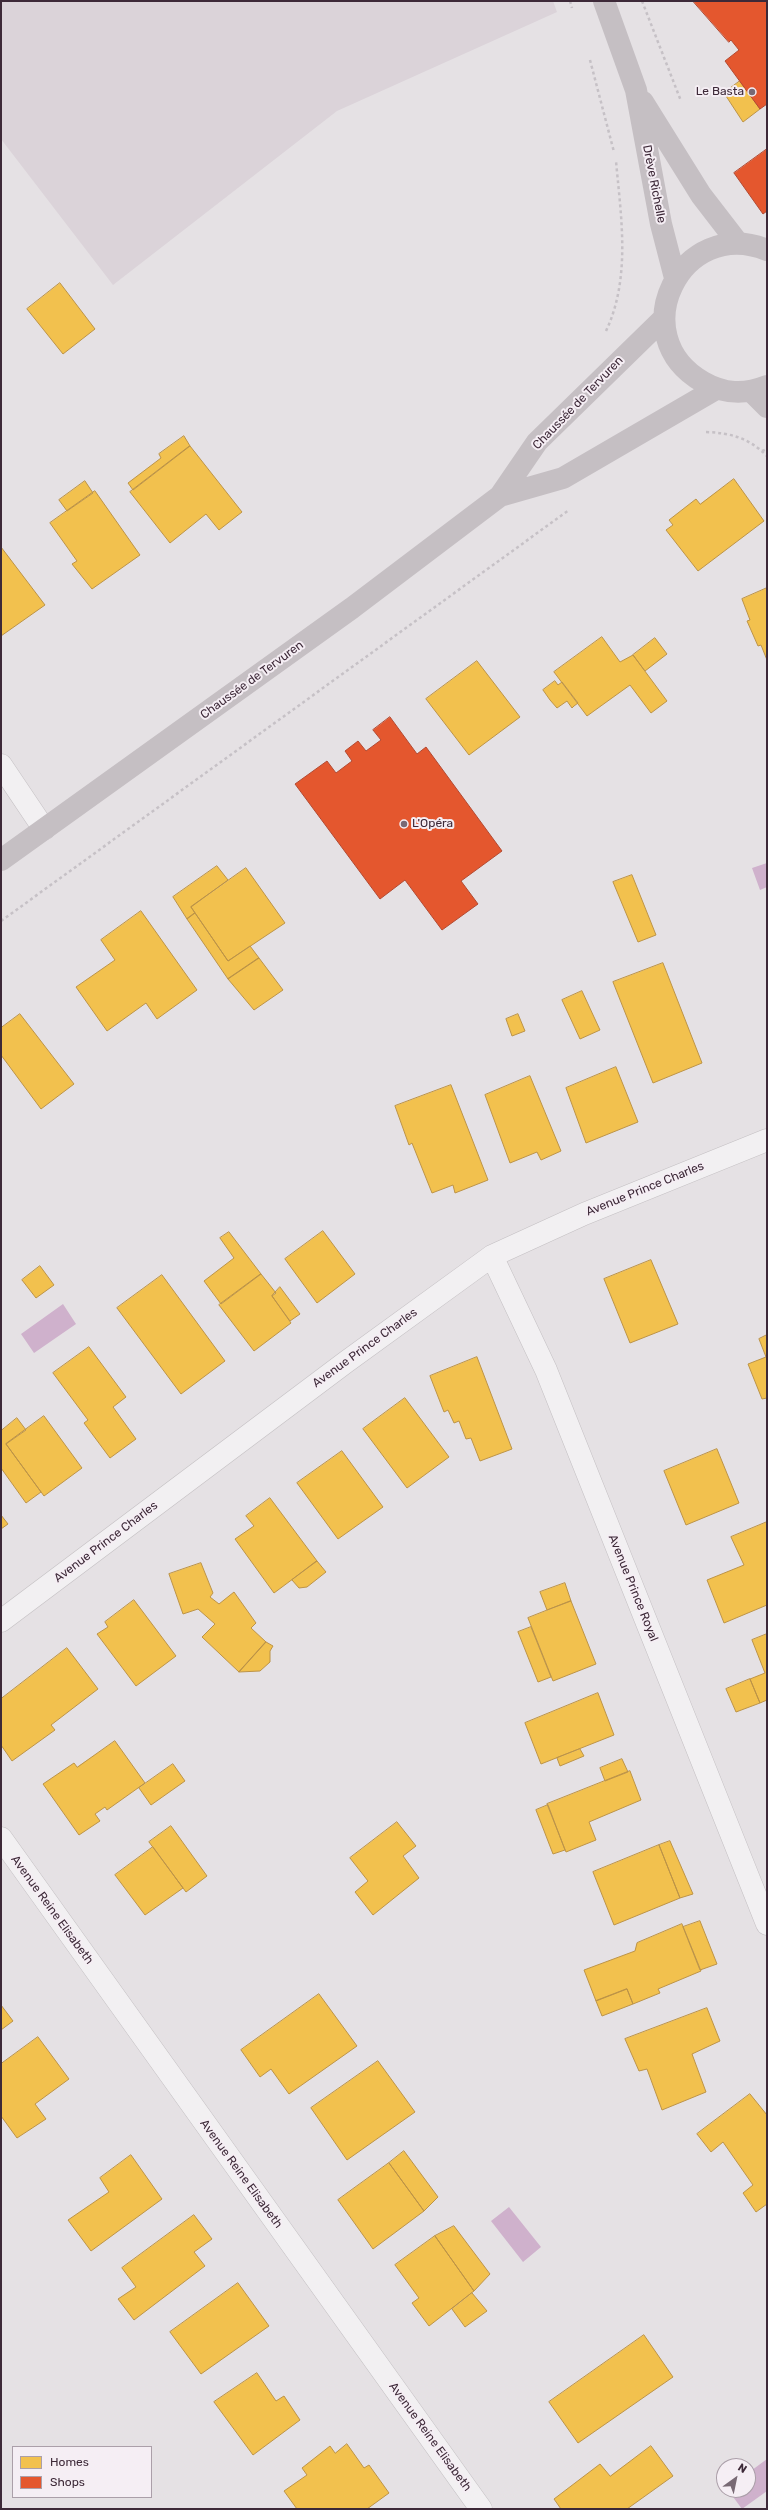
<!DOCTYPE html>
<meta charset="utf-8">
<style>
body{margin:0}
#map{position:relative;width:768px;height:2510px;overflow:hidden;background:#e5e1e4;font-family:Rubik,sans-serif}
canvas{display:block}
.frame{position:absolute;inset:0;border:2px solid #3d2938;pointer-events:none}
.legend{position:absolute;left:12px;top:2446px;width:140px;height:52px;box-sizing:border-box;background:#f5eef4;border:1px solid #ab9fa9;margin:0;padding:5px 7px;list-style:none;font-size:12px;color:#3d2938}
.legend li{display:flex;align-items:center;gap:8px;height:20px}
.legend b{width:20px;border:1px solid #ab9fa9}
.north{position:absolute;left:716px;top:2458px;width:40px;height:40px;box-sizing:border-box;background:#f5eef4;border:1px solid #ab9fa9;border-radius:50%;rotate:33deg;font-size:11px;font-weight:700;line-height:16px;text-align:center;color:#3d2938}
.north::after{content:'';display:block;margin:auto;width:14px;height:18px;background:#786974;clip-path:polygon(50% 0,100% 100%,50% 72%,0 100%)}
</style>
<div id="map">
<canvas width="768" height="2510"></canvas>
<div class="frame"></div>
<ul class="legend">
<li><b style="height:11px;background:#f2c14e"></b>Homes</li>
<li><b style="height:11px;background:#e4572e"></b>Shops</li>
</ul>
<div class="north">N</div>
</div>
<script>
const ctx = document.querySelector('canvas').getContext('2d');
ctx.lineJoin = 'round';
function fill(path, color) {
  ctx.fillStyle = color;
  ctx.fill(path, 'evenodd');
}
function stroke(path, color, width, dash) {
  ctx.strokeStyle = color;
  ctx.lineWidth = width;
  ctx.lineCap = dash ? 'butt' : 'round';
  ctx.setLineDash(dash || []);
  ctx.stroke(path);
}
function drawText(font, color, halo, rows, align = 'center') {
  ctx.font = font + ' Rubik,sans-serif';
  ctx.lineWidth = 4;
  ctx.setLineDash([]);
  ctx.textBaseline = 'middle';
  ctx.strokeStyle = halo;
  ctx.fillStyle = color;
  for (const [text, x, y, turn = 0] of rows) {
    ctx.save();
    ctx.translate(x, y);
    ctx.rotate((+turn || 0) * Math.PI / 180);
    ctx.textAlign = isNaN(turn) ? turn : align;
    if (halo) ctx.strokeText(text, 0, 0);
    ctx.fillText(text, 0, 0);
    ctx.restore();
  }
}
fill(new Path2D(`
 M1,1H553L557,12L337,111L113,285L1,139Z`), '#dbd3d9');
fill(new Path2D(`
 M767,863V887L760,890L752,868Z
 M63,1304L76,1324L34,1353L21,1334Z
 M509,2207L541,2247L523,2262L491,2221Z
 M767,2459V2491L742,2509L728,2490H748V2473Z`), '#cfb1cc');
const homes = new Path2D(`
 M740,81L760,109L743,122L724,93Z
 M60,283L95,329L63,354L27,309Z
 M184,436L190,446L133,490L128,483L161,458L159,454Z
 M190,446L242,512L219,530L206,514L170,543L130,492Z
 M734,479L764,521L698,571L666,530L673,525L669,520L696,499L700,504Z
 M85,481L93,493L67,511L59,500Z
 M95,491L140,555L92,589L72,564L77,561L50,523Z
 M1,547L45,605L1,636Z
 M767,588V660L761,645L758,646L747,621L750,620L742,599Z
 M602,637L620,662L633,655L667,701L651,713L630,685L587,716L554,672Z
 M655,638L667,654L645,671L633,655Z
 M477,661L520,717L469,755L426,699Z
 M555,681L558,685L562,682L578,703L574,706L572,708L567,701L557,708L550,700L543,690Z
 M217,866L228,880L191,907L195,913L187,919L173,897Z
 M246,868L285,923L228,961L191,907Z
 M632,875L656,935L638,942L613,882Z
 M141,911L197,990L157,1019L146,1003L107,1031L76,987L115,960L101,940Z
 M195,913L228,961L250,946L259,958L228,979L187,919Z
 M259,958L283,990L254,1010L228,979Z
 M663,963L702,1063L653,1083L613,982Z
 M582,991L600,1030L580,1039L562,1000Z
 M20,1014L74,1084L41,1109L1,1055V1028Z
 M518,1014L525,1031L512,1036L506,1019Z
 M616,1067L638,1122L586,1143L566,1088Z
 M530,1076L561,1151L541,1160L537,1152L510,1163L485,1095Z
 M451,1085L488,1180L455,1193L453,1185L432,1193L412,1143L409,1145L395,1106Z
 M323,1231L355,1274L317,1303L285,1259Z
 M229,1232L261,1274L221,1304L204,1281L234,1258L220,1238Z
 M651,1260L678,1324L630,1343L604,1279Z
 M40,1266L54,1285L36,1298L22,1280Z
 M261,1274L276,1293L272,1296L291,1323L254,1351L219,1305Z
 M162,1275L225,1361L181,1394L117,1308Z
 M280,1287L300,1314L290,1321L272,1296Z
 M767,1335V1398L762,1399L748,1364L766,1357L759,1339Z
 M89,1347L126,1397L113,1407L136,1439L110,1458L84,1423L88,1420L53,1373Z
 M477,1357L512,1449L480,1461L471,1438L466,1439L459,1421L454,1423L448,1410L444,1412L430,1376Z
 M405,1398L449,1457L407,1488L363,1429Z
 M44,1416L82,1468L44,1496L6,1444Z
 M17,1418L26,1430L6,1444L41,1492L26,1503L1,1468V1431Z
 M717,1449L739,1503L686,1525L664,1471Z
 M342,1451L383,1507L338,1539L297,1483Z
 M270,1498L317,1561L274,1593L235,1539L254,1526L246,1516Z
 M1,1515L8,1524L1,1529Z
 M767,1522V1605L724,1623L707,1580L744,1565L731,1537Z
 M317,1561L326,1572L307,1587L299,1588L292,1580Z
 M201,1563L213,1593L210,1597L219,1604L234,1592L256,1623L251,1628L266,1642L239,1672L202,1637L215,1624L198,1609L183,1614L169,1574Z
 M565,1583L571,1601L547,1610L540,1592Z
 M134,1600L176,1656L136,1686L97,1634L108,1627L105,1622Z
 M571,1601L596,1664L553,1681L528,1618Z
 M531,1627L551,1677L538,1682L518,1632Z
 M767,1634V1700L760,1703L750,1679L765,1673L752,1640Z
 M266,1642L273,1646L270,1651V1662L260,1671L239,1672Z
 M67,1648L98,1689L51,1725L55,1730L12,1761L1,1745V1699Z
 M750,1679L760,1703L736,1712L726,1689Z
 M598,1693L614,1735L541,1764L525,1723Z
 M115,1741L145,1783L107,1810L105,1807L95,1814L100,1821L79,1835L43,1784L74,1763L77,1767Z
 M580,1749L584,1756L560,1766L557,1758Z
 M622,1759L628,1772L605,1781L600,1768Z
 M173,1764L185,1781L151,1805L139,1788Z
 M630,1771L641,1800L589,1822L596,1840L566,1852L547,1804Z
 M548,1805L565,1850L553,1854L536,1810Z
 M397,1822L416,1846L403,1856L419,1878L373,1915L355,1892L368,1881L350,1858Z
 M171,1826L207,1876L186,1892L149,1842Z
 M670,1841L693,1894L680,1898L659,1845Z
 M659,1845L680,1898L614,1925L593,1872Z
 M153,1847L183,1888L145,1915L115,1875Z
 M700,1921L717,1964L700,1970L683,1927Z
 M682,1924L701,1971L658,1989L660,1993L633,2004L627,1989L596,2001L584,1970L635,1951L637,1943Z
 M627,1989L633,2004L602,2016L596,2001Z
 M319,1994L357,2046L289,2094L271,2069L260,2077L241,2050Z
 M1,2005L13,2021L1,2030Z
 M707,2008L720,2041L692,2054L706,2092L662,2110L647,2069L639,2071L625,2039Z
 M38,2037L69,2079L35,2104L46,2119L17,2138L1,2116V2064Z
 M378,2061L415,2112L347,2160L311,2108Z
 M750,2094L767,2115V2204L756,2212L743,2193L753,2185L723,2142L711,2152L697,2134Z
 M404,2151L438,2197L424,2211L389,2163Z
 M131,2155L162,2199L91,2251L68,2220L109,2192L100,2178Z
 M389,2163L424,2211L373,2249L338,2200Z
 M194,2215L212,2239L194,2252L205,2266L134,2320L118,2299L136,2287L122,2268Z
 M454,2226L490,2274L474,2291L435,2236Z
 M435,2236L474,2291L429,2326L412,2303L419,2298L395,2265Z
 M238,2283L269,2326L201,2374L170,2332Z
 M472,2293L487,2311L465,2327L452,2309Z
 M644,2335L673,2377L578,2443L549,2402Z
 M257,2373L276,2401L284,2396L300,2420L253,2455L214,2402Z
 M347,2444L364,2468L369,2465L389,2493L367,2509H297L284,2491L307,2475L302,2468L330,2446L335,2453Z
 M651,2446L673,2476L627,2509H561L554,2499L600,2464L610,2476Z`);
fill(homes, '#f2c14e');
stroke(homes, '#bc9347', 1);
const shops = new Path2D(`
 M693,1H765L767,3V104L760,109L725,61L739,50L731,40L729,42Z
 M767,149V211L763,214L734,173Z
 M390,717L417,754L426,747L502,851L461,881L478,904L442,930L405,880L380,899L295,784L327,761L336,773L352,761L345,751L358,741L366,751L381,740L373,730Z`);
fill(shops, '#e4572e');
stroke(shops, '#b24931', 1);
const minor = new Path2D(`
 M1,765L44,829
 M492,1256L546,1370L767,1924
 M1,1621L346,1362L492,1256L584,1214L767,1140
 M1,1838L481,2509`);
stroke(minor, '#c3bfc2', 23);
stroke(new Path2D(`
 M570,1L572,8
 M642,1L681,101
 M590,60L614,152
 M606,331C631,278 621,217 616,161
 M706,432C731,433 749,438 767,456
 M762,451L767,449
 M1,921L569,510`), '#c6c1c6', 2.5, [3, 3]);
stroke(minor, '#f2f0f2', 22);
stroke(new Path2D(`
 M604,1L636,90L661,224L675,278
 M643,102L701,195L738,243
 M767,250C681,215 622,336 703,382C724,394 744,395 767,386
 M752,392L767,407
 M500,496L563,478L716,389
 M1,860L352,608L500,496L537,442L664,318`), '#c5bfc3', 22);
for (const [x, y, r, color] of [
 [752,92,4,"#786974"],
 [404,824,4,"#786974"]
]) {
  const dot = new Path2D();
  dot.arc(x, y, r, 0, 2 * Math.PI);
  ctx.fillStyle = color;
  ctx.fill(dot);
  stroke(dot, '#f5eef4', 1.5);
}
drawText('12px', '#3d2938', '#f5eef4', [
 ["Le Basta",744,92],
 ["L'Opéra",412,824,"left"]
], 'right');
drawText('12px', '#3d2938', '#f5eef4', [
 ["Drève Richelle",654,184,79],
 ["Chaussée de Tervuren",578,403,-46],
 ["Chaussée de Tervuren",252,680,-36],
 ["Avenue Prince Charles",645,1189,-22],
 ["Avenue Prince Charles",365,1348,-36],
 ["Avenue Prince Charles",106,1542,-37],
 ["Avenue Prince Royal",633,1588,68],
 ["Avenue Reine Elisabeth",52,1910,54],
 ["Avenue Reine Elisabeth",241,2174,54],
 ["Avenue Reine Elisabeth",430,2437,54]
]);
</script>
